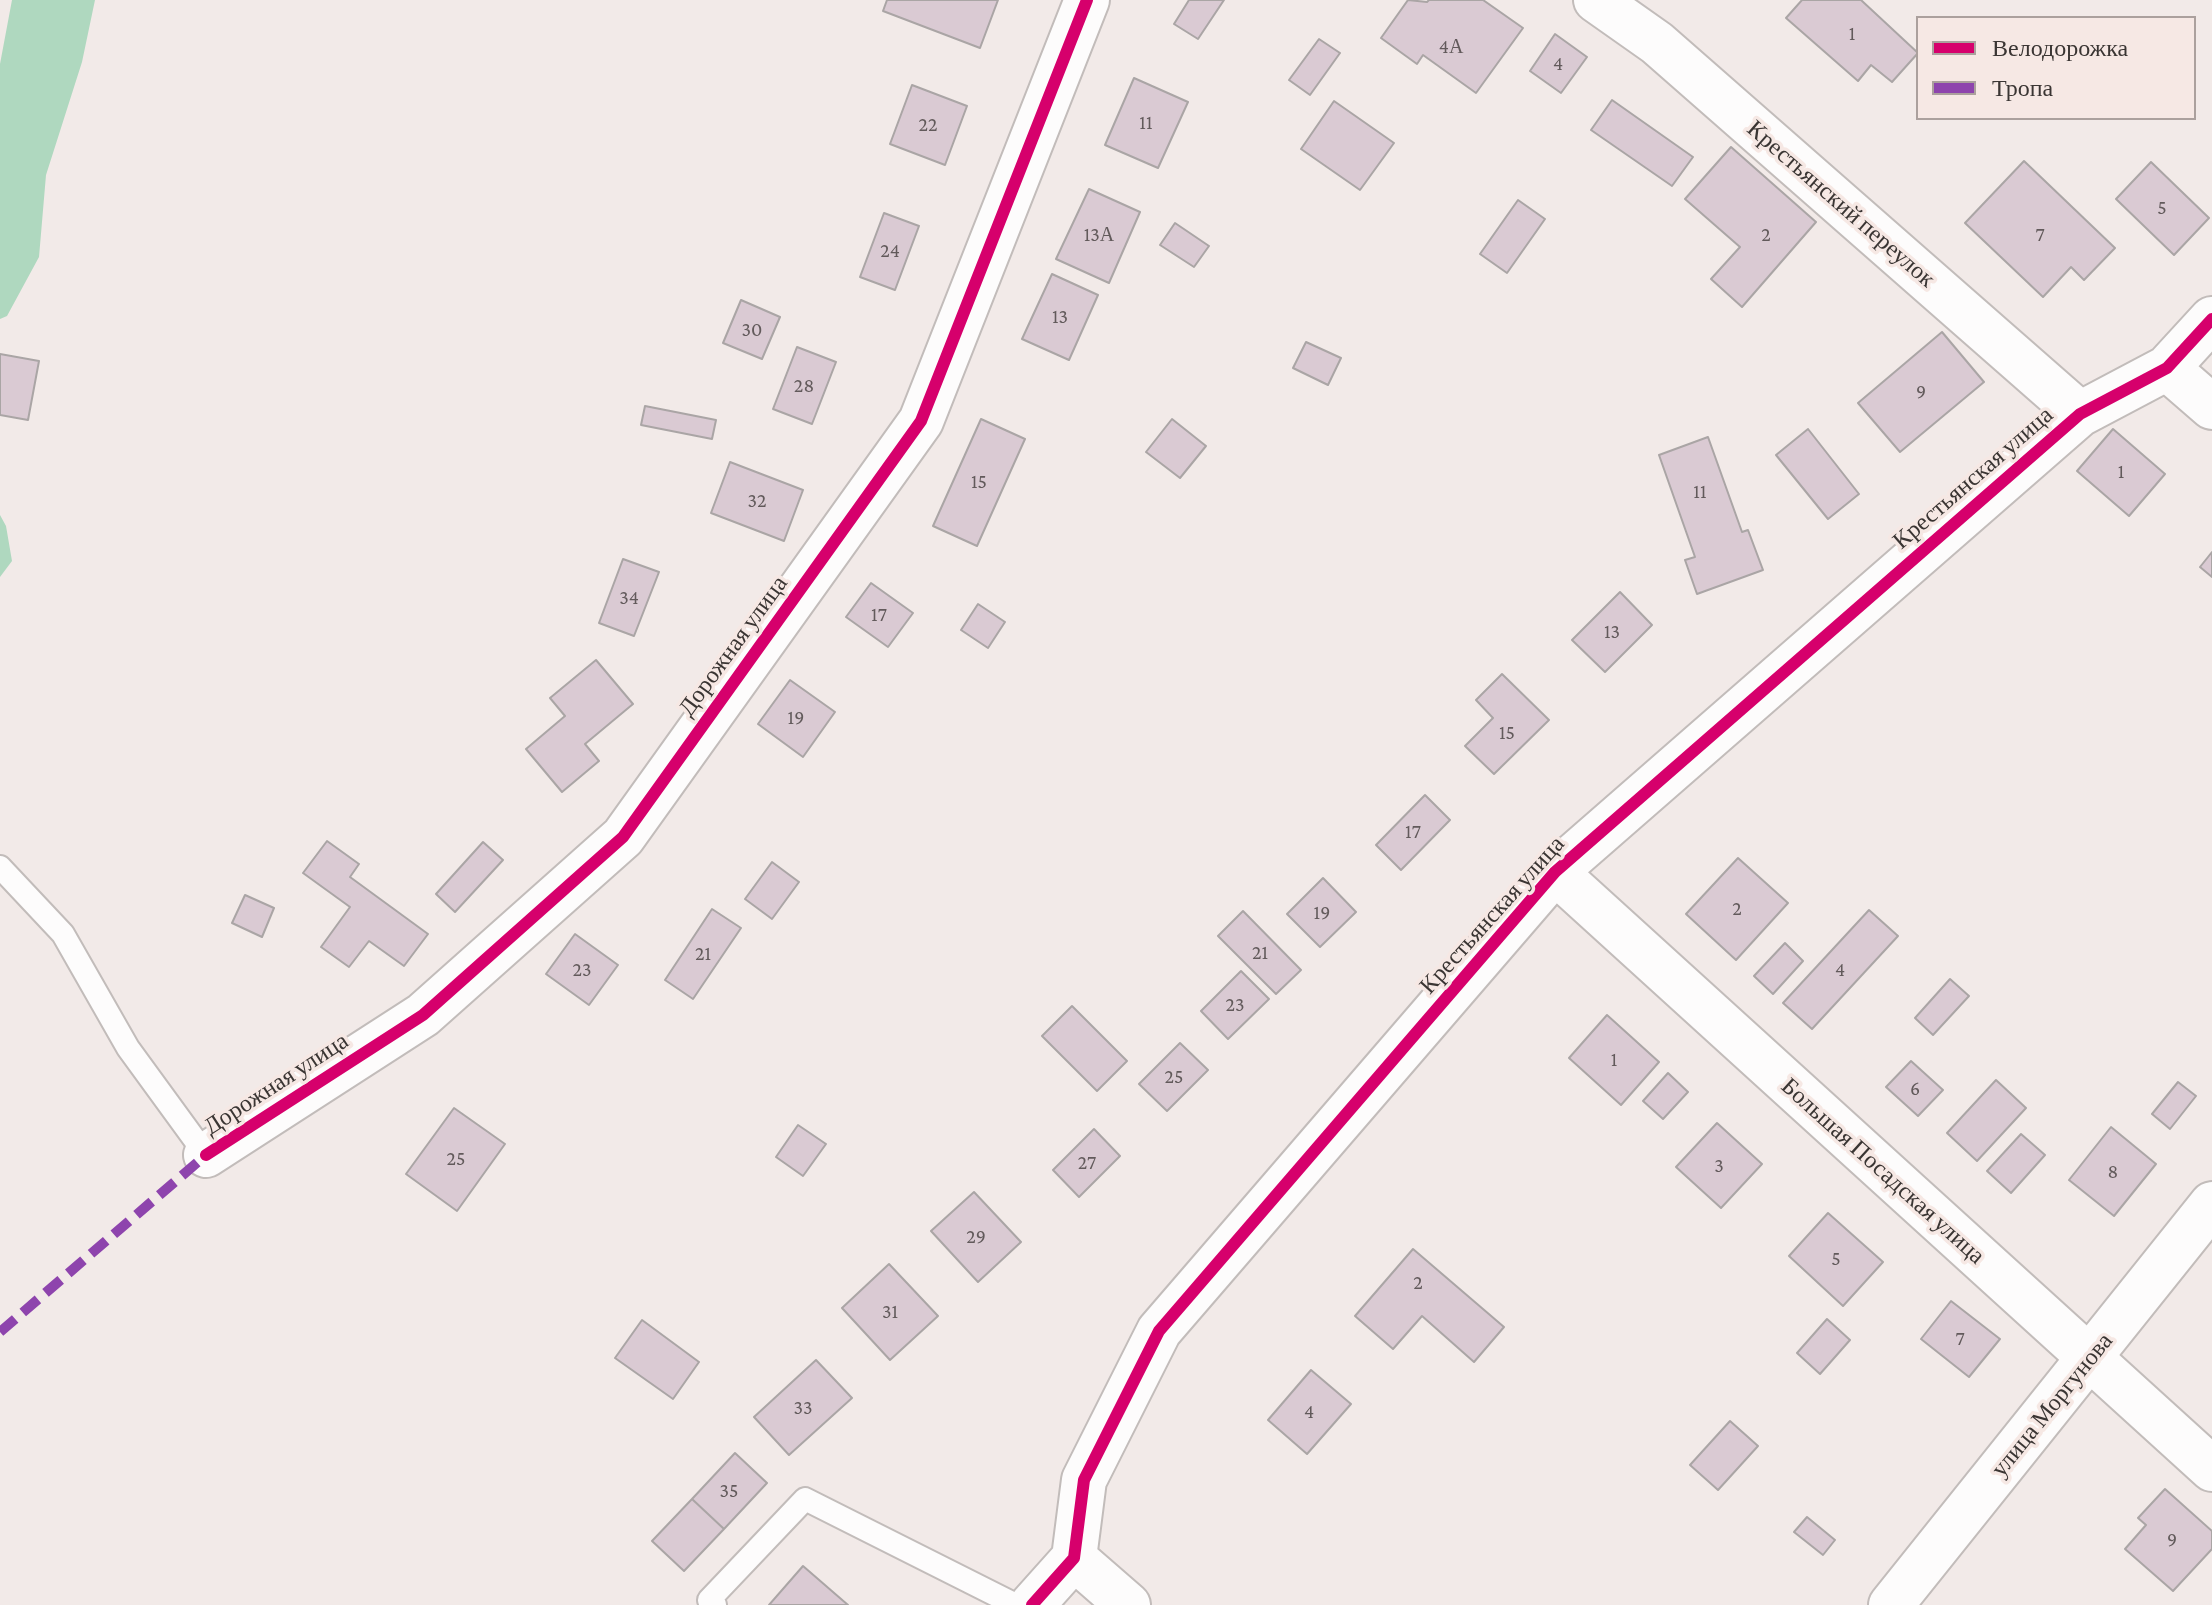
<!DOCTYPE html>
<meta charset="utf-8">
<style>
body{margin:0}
#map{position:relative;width:2212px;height:1605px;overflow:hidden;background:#f2eae8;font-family:"Crimson Pro",serif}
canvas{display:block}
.legend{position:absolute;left:1916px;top:16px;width:280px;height:104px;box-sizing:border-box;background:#f6e8e4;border:2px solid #aba09d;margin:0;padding:10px 14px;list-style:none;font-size:24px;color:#3a3533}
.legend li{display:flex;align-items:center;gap:16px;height:40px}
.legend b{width:40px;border:2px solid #aba09d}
</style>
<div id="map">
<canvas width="2212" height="1605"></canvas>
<ul class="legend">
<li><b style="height:10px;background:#d6006c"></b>Велодорожка</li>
<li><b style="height:10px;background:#8e44ad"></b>Тропа</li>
</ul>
</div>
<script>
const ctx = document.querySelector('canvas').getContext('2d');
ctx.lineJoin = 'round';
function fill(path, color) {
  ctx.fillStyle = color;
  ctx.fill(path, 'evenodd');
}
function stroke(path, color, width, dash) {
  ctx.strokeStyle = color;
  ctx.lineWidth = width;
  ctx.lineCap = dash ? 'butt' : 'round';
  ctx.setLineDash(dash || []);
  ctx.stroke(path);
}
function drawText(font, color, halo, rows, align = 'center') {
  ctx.font = font + ' "Crimson Pro",serif';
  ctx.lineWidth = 7;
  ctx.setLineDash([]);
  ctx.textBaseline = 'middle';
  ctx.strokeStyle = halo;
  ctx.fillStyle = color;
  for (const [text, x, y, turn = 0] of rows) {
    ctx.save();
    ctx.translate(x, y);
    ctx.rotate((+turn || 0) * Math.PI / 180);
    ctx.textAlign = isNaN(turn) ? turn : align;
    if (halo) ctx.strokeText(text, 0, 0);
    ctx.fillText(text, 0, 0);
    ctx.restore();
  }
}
fill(new Path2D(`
 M12,0H95L82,62L46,175L39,257L7,316L0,319V64Z
 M0,515L6,526L12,561L0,577Z`), '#afd8bf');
const building = new Path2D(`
 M887,0H998L980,48L883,11Z
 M1189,0H1224L1198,39L1174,24Z
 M1408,0L1427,2L1429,0H1483L1523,28L1476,93L1423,55L1417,64L1381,38Z
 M1802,0H1861L1918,53L1892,82L1871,65L1858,81L1786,18Z
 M1555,34L1587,57L1561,93L1530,71Z
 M1319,39L1340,53L1310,95L1289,80Z
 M1134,78L1188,102L1158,168L1105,145Z
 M912,85L967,106L945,165L890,144Z
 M1612,100L1693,157L1672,186L1591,130Z
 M1334,101L1394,143L1360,190L1301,149Z
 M1731,147L1816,222L1742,307L1711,279L1740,247L1685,199Z
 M2024,161L2115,248L2084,280L2071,267L2043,297L1965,223Z
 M2151,162L2209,218L2174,255L2116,199Z
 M1089,189L1140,212L1109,283L1056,259Z
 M1518,200L1545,219L1507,273L1480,254Z
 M884,213L919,226L895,290L860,277Z
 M1175,223L1209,246L1194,267L1160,245Z
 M1052,274L1098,295L1069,360L1022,339Z
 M741,300L780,317L762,359L723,343Z
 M1942,332L1984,382L1900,452L1858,403Z
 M1306,342L1341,358L1328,385L1293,368Z
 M797,347L836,362L812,424L773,409Z
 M0,354L39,361L28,420L0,415Z
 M645,406L716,420L712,439L641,425Z
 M981,419L1025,439L977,546L933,526Z
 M1172,419L1206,446L1180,478L1146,452Z
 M1808,429L1859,494L1828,519L1776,455Z
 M2113,429L2165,474L2129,516L2077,471Z
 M1708,437L1742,532L1748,530L1763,570L1697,594L1685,560L1695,557L1659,455Z
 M730,462L803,490L784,541L711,513Z
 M2212,552V577L2200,567Z
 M623,559L659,572L634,636L599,623Z
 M871,583L913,613L888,647L846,617Z
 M1620,592L1652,625L1605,672L1572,640Z
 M978,604L1005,622L988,648L961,630Z
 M596,660L633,704L585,744L599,761L562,792L526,749L565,716L550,698Z
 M1502,674L1549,720L1494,774L1465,746L1493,718L1476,700Z
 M790,680L835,712L803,757L758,724Z
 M1425,795L1450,820L1401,870L1376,845Z
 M327,841L359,864L350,877L428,934L404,966L369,941L349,967L321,947L350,907L303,873Z
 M483,842L503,860L455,912L436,894Z
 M1738,858L1788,903L1736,960L1686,914Z
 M772,862L799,882L772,919L745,899Z
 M1323,878L1356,912L1320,947L1287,914Z
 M245,895L274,908L262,937L232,923Z
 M712,909L741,928L693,999L665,980Z
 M1869,910L1898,936L1812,1029L1783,1003Z
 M1243,911L1301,970L1276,994L1218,936Z
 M575,934L618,965L589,1005L546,974Z
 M1785,943L1803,961L1773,994L1754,976Z
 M1241,971L1269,999L1228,1039L1201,1011Z
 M1950,979L1969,996L1933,1035L1915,1018Z
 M1072,1006L1127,1061L1097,1091L1042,1036Z
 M1607,1015L1659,1062L1621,1105L1569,1058Z
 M1180,1043L1208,1070L1167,1111L1139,1084Z
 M1911,1061L1943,1090L1918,1116L1886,1087Z
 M1668,1073L1688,1092L1663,1119L1643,1101Z
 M1996,1080L2026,1108L1977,1161L1947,1133Z
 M2178,1082L2196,1096L2170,1129L2152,1114Z
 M454,1108L505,1144L457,1211L406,1174Z
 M1717,1123L1762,1164L1721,1208L1676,1167Z
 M798,1125L826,1144L803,1176L776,1157Z
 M2111,1127L2156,1164L2114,1216L2069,1180Z
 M1094,1129L1120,1156L1079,1197L1053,1170Z
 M2021,1134L2045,1155L2011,1193L1987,1171Z
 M974,1192L1021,1242L978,1282L931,1231Z
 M1828,1213L1883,1262L1843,1306L1789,1256Z
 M1413,1249L1504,1327L1474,1362L1422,1316L1393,1349L1355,1316Z
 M889,1264L938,1316L890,1360L842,1308Z
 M1951,1301L2000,1339L1969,1377L1921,1339Z
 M1827,1319L1850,1340L1820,1374L1797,1353Z
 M642,1320L699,1362L673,1399L615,1358Z
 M816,1360L852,1398L789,1455L754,1417Z
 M1311,1370L1351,1404L1307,1454L1268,1420Z
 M1730,1421L1758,1446L1718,1490L1690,1465Z
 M735,1453L767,1483L724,1529L692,1499Z
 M2165,1489L2212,1531V1549L2173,1591L2125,1549L2146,1525L2138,1518Z
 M692,1499L724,1529L684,1571L652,1541Z
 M1807,1517L1835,1540L1823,1555L1794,1532Z
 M803,1566L848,1605H769Z`);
fill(building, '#dacad3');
stroke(building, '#aaa5a5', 2);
const service = new Path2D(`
 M0,867L63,934L128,1048L206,1155
 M715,1605L709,1600L805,1499L1016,1605`);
const minor = new Path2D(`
 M1596,0L1657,43L2080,414
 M2167,368L2212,407
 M1555,872L2212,1469
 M206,1155L423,1015L623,837L921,421L1087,0
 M1074,1558L1128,1605
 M1032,1605L1074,1558L1084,1480L1159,1331L1555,872L2080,414L2167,368L2212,319`);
const secondary = new Path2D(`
 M1891,1605L2212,1204`);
stroke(service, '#c2bcba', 26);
stroke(minor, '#c2bcba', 48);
stroke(secondary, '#c2bcba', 48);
stroke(service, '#fdfcfc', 22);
stroke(minor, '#fdfcfc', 44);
stroke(secondary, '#fdfcfc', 44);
stroke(new Path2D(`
 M0,1332L206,1155`), '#8e44ad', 10, [20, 10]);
stroke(new Path2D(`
 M206,1155L423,1015L623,837L921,421L1087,0
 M1032,1605L1074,1558L1084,1480L1159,1331L1555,872L2080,414L2167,368L2212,319`), '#d6006c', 12);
drawText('20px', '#625a5b', null, [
 ["1",1852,34],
 ["4А",1451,47],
 ["4",1558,64],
 ["11",1146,123],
 ["22",928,125],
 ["5",2162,208],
 ["13А",1099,235],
 ["2",1766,235],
 ["7",2040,235],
 ["24",890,251],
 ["13",1060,317],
 ["30",752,330],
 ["28",804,386],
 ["9",1921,392],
 ["1",2121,472],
 ["15",979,482],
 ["11",1700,492],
 ["32",757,501],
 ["34",629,598],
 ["17",879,615],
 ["13",1612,632],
 ["19",796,718],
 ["15",1507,733],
 ["17",1413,832],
 ["2",1737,909],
 ["19",1322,913],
 ["21",1260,953],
 ["21",703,954],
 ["23",582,970],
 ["4",1840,970],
 ["23",1235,1005],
 ["1",1614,1060],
 ["25",1174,1077],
 ["6",1915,1089],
 ["25",456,1159],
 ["27",1087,1163],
 ["3",1719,1166],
 ["8",2113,1172],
 ["29",976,1237],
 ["5",1836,1259],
 ["2",1418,1283],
 ["31",890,1312],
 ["7",1960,1339],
 ["33",803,1408],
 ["4",1309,1412],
 ["35",729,1491],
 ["9",2172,1540]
]);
drawText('24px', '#3a3533', '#f6e8e4', [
 ["Крестьянский переулок",1841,204,41],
 ["Крестьянская улица",1973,478,-41],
 ["Дорожная улица",733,646,-54],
 ["Крестьянская улица",1492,915,-48],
 ["Дорожная улица",276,1084,-33],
 ["Большая Посадская улица",1883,1171,42],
 ["улица Моргунова",2052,1405,-51]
]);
</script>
